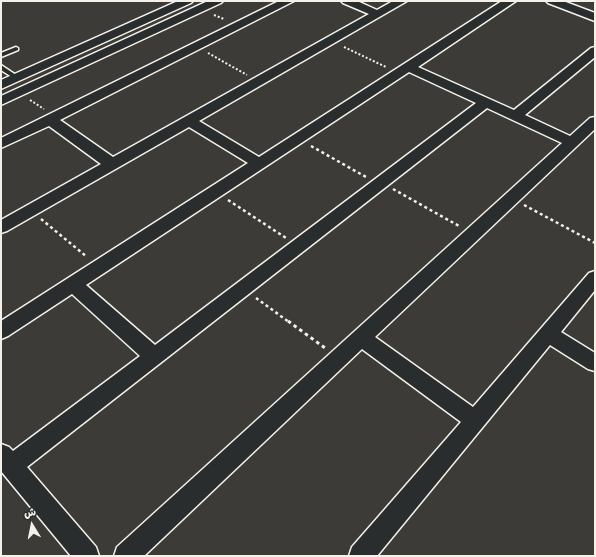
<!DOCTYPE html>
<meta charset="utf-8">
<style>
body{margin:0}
#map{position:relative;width:596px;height:557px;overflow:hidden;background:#3d3b38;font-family:"Indie Flower","Playpen Sans Arabic",sans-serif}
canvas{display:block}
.frame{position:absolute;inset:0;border:2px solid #f4f1e8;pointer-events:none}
.north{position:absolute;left:12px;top:505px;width:40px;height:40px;-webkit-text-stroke:3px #2a2d2e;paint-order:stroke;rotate:350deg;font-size:11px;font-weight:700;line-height:16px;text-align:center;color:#f4f1e8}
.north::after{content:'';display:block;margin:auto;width:14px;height:18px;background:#f4f1e8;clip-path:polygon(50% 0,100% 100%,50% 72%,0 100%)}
</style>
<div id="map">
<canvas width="596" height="557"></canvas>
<div class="frame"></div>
<div class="north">ش</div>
</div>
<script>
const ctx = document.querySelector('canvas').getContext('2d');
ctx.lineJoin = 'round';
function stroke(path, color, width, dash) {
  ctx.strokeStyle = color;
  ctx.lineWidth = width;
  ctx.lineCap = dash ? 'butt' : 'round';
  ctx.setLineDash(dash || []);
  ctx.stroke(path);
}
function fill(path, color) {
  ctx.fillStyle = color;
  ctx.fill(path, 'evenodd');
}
const lane = new Path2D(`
 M16,47L18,48V50L1,57V53Z
 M1,65L19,77V79H15L1,70Z`);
const street = new Path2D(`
 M178,1H193L191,3L1,89V80Z
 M208,1H223L221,3L1,105V96Z
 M279,1H294L60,120L113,157L369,14L343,3L341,1H357L377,10L393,1H407L199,121L259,157L502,1H516L418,67L514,110L591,48L595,47V57L525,115L570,136L590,118L595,117V129L375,337L473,407L589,273L595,271V290L561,332L595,353V371L588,369L550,345L377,556H349L352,547L461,422L362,349L144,556H114L117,547L562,143L487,108L27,467L96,547L99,556H71L1,471V444L9,447L13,451L140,356L72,294L8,336L1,339V321L248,163L189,127L7,231L1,233V220L101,164L49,126L1,148V138ZM409,72L476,103L155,345L86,285Z
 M546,1H563L595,13V21L548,3Z`);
stroke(lane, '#f4f1e8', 3);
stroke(street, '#f4f1e8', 3);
stroke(new Path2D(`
 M214,15L224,19
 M344,47L386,67
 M208,53L247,75
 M30,100L44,109`), '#f4f1e8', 2, [2, 2]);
stroke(new Path2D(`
 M311,146L366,177
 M393,189L459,226
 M228,200L286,238
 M524,205L595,243
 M41,219L87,257
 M256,298L289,322`), '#f4f1e8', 2.5, [3, 3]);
stroke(new Path2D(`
 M288,321L325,348`), '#f4f1e8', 3, [3.5, 3.5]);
fill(lane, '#2a2d2e');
fill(street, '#2a2d2e');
</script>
